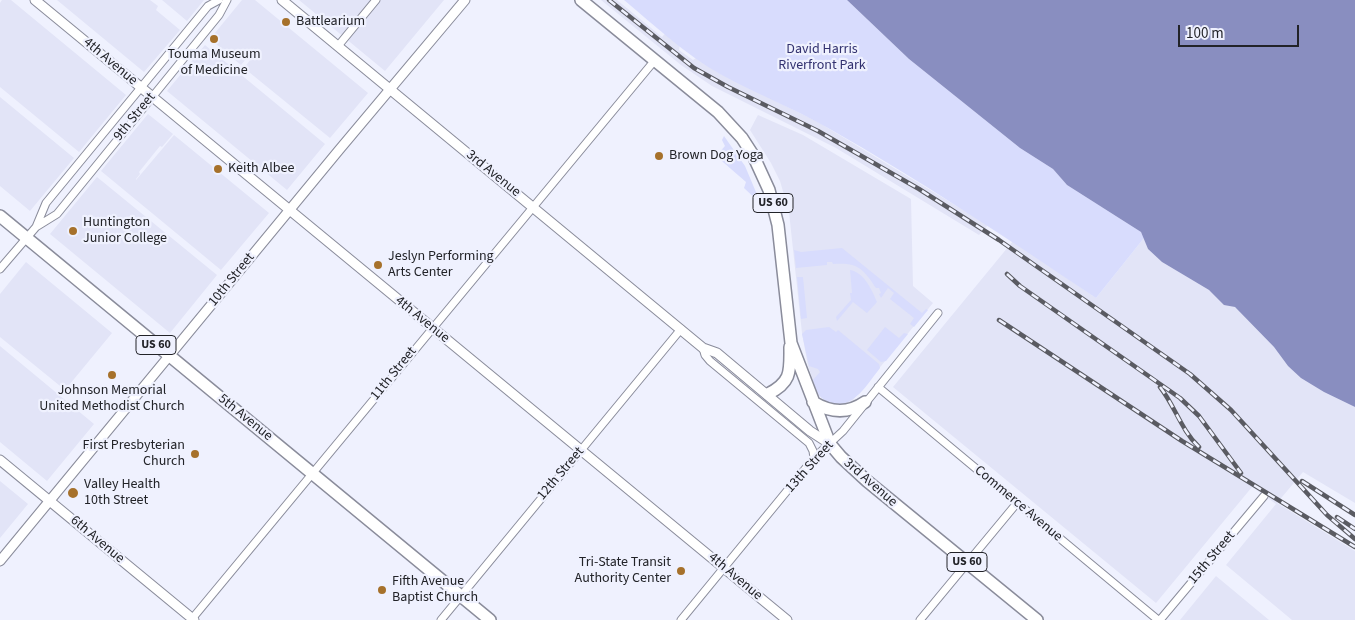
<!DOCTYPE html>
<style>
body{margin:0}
#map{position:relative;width:1355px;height:620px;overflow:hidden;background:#eff1fe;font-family:"Source Sans 3",sans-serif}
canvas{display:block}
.scale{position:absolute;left:1178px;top:25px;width:121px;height:22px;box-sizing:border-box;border:2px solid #222328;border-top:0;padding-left:6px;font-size:15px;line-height:18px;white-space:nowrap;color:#222328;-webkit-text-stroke:4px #eff1fe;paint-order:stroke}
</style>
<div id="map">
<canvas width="1355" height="620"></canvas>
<div class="scale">100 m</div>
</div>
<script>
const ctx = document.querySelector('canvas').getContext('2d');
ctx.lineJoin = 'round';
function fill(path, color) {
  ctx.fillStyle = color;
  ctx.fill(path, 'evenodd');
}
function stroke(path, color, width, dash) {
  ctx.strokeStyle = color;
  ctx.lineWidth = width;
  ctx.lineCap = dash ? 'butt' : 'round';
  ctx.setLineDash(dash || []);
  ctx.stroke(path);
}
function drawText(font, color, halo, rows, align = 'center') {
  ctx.font = font + ' "Source Sans 3",sans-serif';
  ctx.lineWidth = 4.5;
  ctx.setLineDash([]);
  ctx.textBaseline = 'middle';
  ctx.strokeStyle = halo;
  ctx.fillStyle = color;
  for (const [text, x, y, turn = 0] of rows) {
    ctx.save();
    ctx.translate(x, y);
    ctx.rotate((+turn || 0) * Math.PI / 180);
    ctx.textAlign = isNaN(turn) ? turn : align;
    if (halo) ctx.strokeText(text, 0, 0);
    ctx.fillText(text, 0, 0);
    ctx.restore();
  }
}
fill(new Path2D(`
 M2,0H11L126,95L79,152L0,87V3Z
 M57,0H150L158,6L156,10L180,30L144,72Z
 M162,0H204L187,21Z
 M242,0H255L368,93L330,138L244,68L254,55L251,53L241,65L210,39Z
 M299,0H444L385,71Z
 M601,0H617L662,37L671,27L681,36L679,50L693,60L696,58L719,73L818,122L988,225L979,235L836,148L712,86L681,65Z
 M205,45L325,144L287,190L167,91Z
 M0,97L74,158L30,211L0,186Z
 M148,114L173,134L162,147L160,146L139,172L140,174L136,179V180L174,135L269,213L221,270L101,171Z
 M758,115L803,135L911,199L913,286L933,303L853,400L846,404H831L818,395L808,366L802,333L789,212L780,181L771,163L750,130Z
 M97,177L217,275L170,333L50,234Z
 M1144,238L1148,249L1162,262L1209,290L1224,304L1235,307L1274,347L1288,366L1324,392L1355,407V503L1303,472L1277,503L1355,551V620H1292L1226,565L1276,504L1252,487L1156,603L893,387L1013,241L1096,298Z
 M26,262L112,333L65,390L0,337V294Z
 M0,346L94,424L47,481L0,442Z
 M0,481L28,504L0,538Z
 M1216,576L1269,620H1180Z`), '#e2e4f7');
fill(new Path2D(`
 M624,0H847L909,59L1020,148L1053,169L1067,185L1141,232L1144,238L1096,298C1008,239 920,180 828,128C793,108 755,93 720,74C685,54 655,26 624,0Z
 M724,136L745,166L761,204L744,188L746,182L716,156L725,146L722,140Z
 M842,248L922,313L926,309L928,310L914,327L910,324L914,318L890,299L894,293L888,288L881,298L879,294L881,293L879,288H876C863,268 857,262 833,264L832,262H827V265L796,268L794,250L801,252Z
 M850,270C864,272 872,290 877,302L867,313L853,302L837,321L836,317L851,300L850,293H852Z
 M797,277H803L807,318L801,319Z
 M829,327L836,332L838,330L879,364L880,368C868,383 854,409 832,403C820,401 816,391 813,380L820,372L818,369L809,366L802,334L806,330Z
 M885,327L899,338L904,333L908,334L886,361L881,362L867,350Z`), '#d8dcfd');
fill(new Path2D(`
 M847,0H1355V407L1324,392L1301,378L1288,366L1274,347L1235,307L1224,305L1209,290L1162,262L1148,249L1141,232L1067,185L1053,169L1020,148L909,59Z`), '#898ec0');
const minor = new Path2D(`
 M338,46L376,0
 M36,227L46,203L208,6L219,0
 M0,269L36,227L57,214L219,15L227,0
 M703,348L705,355L710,361L809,443L813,451L814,458
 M878,387L1158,620
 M191,620L655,60
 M441,620L681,329
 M681,620L814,458L843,431L938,313
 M920,620L1017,503
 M1160,620L1264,496`);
const tertiary = new Path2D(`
 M35,0L787,620
 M282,0L703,348L717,353L810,431L830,444
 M0,460L194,620
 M0,561L339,150L465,0`);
const primary = new Path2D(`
 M581,0L718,112L742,138L753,155L769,190L778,225L791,343L830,444L841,457L867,481L1037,620
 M0,216L490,620
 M768,394C792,382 790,371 790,347
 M813,402C831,413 848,414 865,402`);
stroke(minor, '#8a8c9b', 9);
stroke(tertiary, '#8a8c9b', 11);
stroke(primary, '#8a8c9b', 14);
stroke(minor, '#fff', 7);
stroke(tertiary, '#fff', 9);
stroke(primary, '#fff', 11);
const rail = new Path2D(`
 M609,0L694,68L728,87L818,131L919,189L999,240L1190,374L1231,410L1327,515L1355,539
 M1007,274L1020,286L1180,398L1199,416L1241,473
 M999,320L1182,441L1355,547
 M1160,387C1175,406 1181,430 1199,447
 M1302,481L1355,515
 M1337,517L1355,529`);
stroke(rail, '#5a5b62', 4.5);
stroke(rail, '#eff1fe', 2.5, [8]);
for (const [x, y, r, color] of [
 [286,22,5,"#a6712b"],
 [214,39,5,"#a6712b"],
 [659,156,5,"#a6712b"],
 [218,169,5,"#a6712b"],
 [73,231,5,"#a6712b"],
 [378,265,5,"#a6712b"],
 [112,375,5,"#a6712b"],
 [195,454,5,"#a6712b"],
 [73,493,6,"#a6712b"],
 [681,571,5,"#a6712b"],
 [382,590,5,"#a6712b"]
]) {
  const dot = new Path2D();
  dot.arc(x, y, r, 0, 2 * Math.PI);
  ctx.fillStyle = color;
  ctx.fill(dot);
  stroke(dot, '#eff1fe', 2);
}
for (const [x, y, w] of [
 [773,203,40],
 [156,345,40],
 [967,562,40]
]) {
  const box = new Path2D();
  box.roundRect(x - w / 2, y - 9.5, w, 19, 4);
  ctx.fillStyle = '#eff1fe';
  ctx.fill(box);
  stroke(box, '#222328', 1);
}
drawText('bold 12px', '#222328', null, [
 ["US 60",773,203],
 ["US 60",156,345],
 ["US 60",967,562]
]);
drawText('14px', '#222328', '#eff1fe', [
 ["Battlearium",296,22],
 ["Touma Museum",214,55,"center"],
 ["of Medicine",214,71,"center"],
 ["Brown Dog Yoga",669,156],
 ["Keith Albee",228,169],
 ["Huntington",83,223],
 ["Junior College",83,239],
 ["Jeslyn Performing",388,257],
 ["Arts Center",388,273],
 ["Johnson Memorial",112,391,"center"],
 ["United Methodist Church",112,407,"center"],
 ["First Presbyterian",185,446,"right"],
 ["Church",185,462,"right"],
 ["Valley Health",84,485],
 ["10th Street",84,501],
 ["Tri-State Transit",671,563,"right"],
 ["Authority Center",671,579,"right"],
 ["Fifth Avenue",392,582],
 ["Baptist Church",392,598]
], 'left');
drawText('14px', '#32316f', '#eff1fe', [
 ["David Harris",822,50],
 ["Riverfront Park",822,66]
]);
drawText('14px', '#222328', '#eff1fe', [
 ["4th Avenue",110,62,40],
 ["9th Street",135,117,-51],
 ["3rd Avenue",493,174,39],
 ["10th Street",232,280,-51],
 ["4th Avenue",422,320,39],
 ["11th Street",394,374,-51],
 ["5th Avenue",245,418,39],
 ["13th Street",810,467,-48],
 ["12th Street",561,474,-50],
 ["3rd Avenue",870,483,41],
 ["Commerce Avenue",1018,504,40],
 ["6th Avenue",97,540,40],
 ["15th Street",1212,558,-50],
 ["4th Avenue",735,577,40]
]);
</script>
